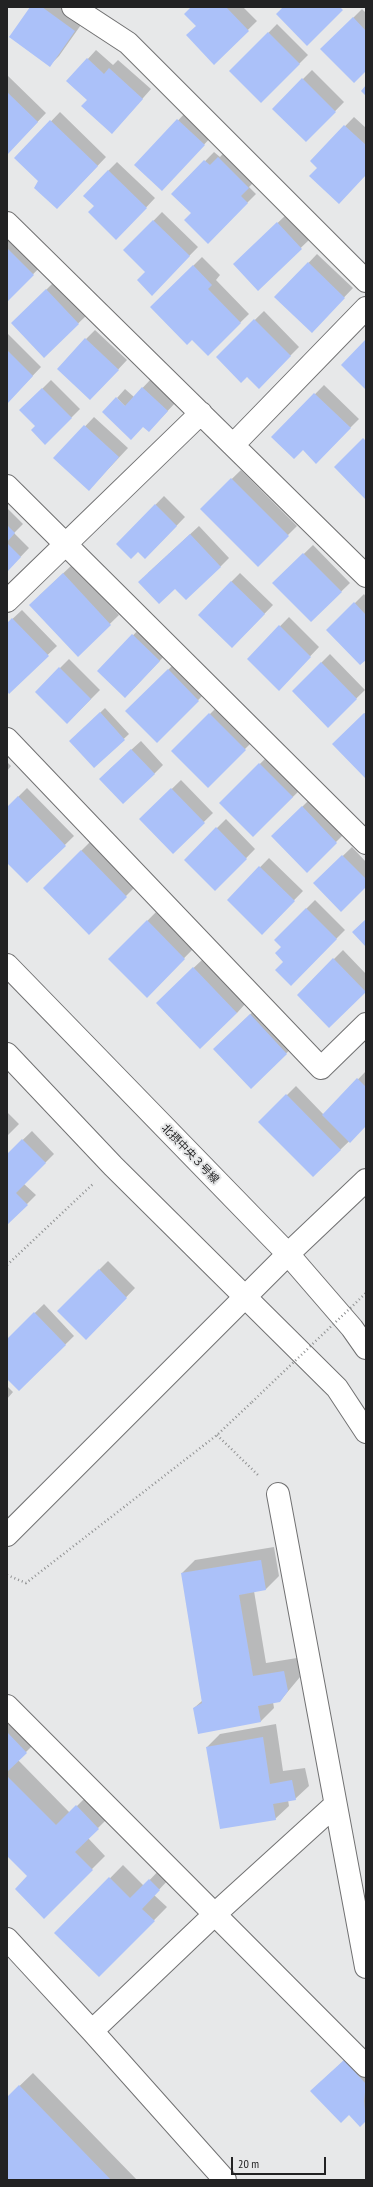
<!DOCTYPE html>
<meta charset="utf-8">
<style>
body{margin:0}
#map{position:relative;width:373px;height:2187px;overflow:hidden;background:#e7e8e9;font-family:"PT Sans Narrow",sans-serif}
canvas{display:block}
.frame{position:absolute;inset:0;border:8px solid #222223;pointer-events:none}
.scale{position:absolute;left:231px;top:2157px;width:95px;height:18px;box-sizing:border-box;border:2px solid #222223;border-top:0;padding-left:5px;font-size:12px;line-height:14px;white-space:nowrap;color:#222223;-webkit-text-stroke:3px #e7e8e9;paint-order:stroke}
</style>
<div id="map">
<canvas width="373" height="2187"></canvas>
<div class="frame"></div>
<div class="scale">20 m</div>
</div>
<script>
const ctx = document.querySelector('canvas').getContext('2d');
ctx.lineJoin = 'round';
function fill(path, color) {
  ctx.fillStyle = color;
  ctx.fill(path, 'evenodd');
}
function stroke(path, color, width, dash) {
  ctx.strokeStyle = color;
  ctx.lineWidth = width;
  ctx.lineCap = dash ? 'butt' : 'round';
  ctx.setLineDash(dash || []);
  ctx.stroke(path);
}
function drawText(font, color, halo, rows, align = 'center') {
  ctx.font = font + ' "PT Sans Narrow","Noto Sans JP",sans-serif';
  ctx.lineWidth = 4;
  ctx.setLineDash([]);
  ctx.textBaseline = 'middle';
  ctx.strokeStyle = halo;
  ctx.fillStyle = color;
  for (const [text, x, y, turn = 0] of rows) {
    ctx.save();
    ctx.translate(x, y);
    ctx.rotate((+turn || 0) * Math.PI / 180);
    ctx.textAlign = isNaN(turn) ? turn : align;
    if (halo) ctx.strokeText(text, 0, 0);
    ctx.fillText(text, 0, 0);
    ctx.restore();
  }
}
fill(new Path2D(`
 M31,7H63L83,22L59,56L50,65Z
 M192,7H243L257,21L214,63L197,26Z
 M362,9L366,13V70L322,49Z
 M277,24L308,55L261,102L231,71Z
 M96,50L113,65L118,60L151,89L121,123L68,81Z
 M312,70L344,102L306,141L273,109Z
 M7,75L46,113L7,154Z
 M187,111L213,135L170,181L136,165Z
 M60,112L106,157L66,199L40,181L16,158Z
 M354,117L366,128V175L318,168L311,161Z
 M227,149L257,179L249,187L256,194L208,242L192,213L173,194L214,152L220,157Z
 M117,162L155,198L125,230L95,206L108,171Z
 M162,212L198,247L152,294L146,272L125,250Z
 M287,214L310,239L258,289L243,256Z
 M7,238L42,265L7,301Z
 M317,254L353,288L312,331L276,297Z
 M202,257L220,275L216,280L249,314L208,354L192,338L152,307Z
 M55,281L87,315L44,356L13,323Z
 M264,311L299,347L259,387L247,376L217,357Z
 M95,330L127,360L99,390L86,339Z
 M7,333L41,367L7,403Z
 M151,379L176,402L149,431L117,398L125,389L134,397Z
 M51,380L80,409L45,444L36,426L21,410Z
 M324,385L359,419L316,462L303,449L273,437Z
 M94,417L128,448L97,481L55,458Z
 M241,470L297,526L258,565L201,509Z
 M164,496L185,517L154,549L138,550L117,544Z
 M7,508L23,524L14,533L29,548L7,571Z
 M199,526L229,558L220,567L175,587L148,573Z
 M313,545L350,583L311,621L274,583Z
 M72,565L119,615L78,655L39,596Z
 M240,573L273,605L232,647L231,582Z
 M364,594L366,597V659L328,630Z
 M22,610L57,646L9,692L7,690V624Z
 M289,617L319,647L279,689L248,659Z
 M142,626L168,652L134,688L99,671Z
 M330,654L365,690L328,726L293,691Z
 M69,659L100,690L67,723L36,692Z
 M177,661L207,691L157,742L127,711Z
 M219,705L254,740L208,786L173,751Z
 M105,708L129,734L94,767L71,741Z
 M366,712V775L365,776L333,744Z
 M141,741L163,765L154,774L109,770Z
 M269,755L302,788L253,836L220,803Z
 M7,762L11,766L7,771Z
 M181,780L213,813L173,852L141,819Z
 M27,788L74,836L27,882L7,861V808Z
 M311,798L345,833L307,871L273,836Z
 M226,819L255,849L215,890L185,860Z
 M90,842L135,887L89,933L44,888Z
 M352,847L366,862V886L315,883Z
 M269,858L303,891L262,933L228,900Z
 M315,900L345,930L291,984L282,947L275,940Z
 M156,912L193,949L147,996L110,959Z
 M343,950L366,974V990L329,1026L298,995Z
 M203,959L245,1004L237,1013L166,994Z
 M259,1006L296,1044L251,1087L214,1049Z
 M366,1071V1125L313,1176L260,1122L296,1086L324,1115Z
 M7,1112L19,1124L7,1136Z
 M32,1131L54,1154L24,1184L36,1195L7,1224V1155Z
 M108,1261L135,1288L86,1339L58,1311Z
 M44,1304L74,1336L19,1390L7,1377V1340Z
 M7,1386L13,1392L7,1399Z
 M274,1547L279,1576L266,1589L254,1591L266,1663L297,1658L300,1677L280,1701L273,1702L274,1708L261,1721L194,1708L203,1700L182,1573L195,1560Z
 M17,1716L39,1739L18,1760L70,1813L90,1793L111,1815L88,1838L105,1856L44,1917L29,1876L7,1854V1726Z
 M276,1724L283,1771L305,1768L309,1786L295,1799L288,1800L289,1806L275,1819L207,1747L220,1734Z
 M123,1865L144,1886L163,1866L172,1876L154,1895L167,1907L99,1976L56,1933Z
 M353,2052L366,2066V2119L360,2125L321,2082Z
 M33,2073L137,2180H7V2098Z`), '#0003');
fill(new Path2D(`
 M30,7H42L75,31L50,67L9,37Z
 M191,7H226L249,31L214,65L186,35L196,26L184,14Z
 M283,7H340L343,10L307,46L276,14Z
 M353,17L366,31V71L354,83L320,49Z
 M268,32L300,64L261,103L229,71Z
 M87,58L104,74L109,68L143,99L112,134L81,106L87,100L66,81Z
 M302,78L336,112L306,142L272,109Z
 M366,85V96L361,91Z
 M7,92L38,122L7,155Z
 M177,119L205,145L162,191L134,165Z
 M50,120L98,166L57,209L34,188L38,181L14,158Z
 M344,125L366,145V175L339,204L309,176L317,168L310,161Z
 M218,157L249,188L241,196L248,203L208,244L184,220L191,213L171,194L204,160L210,165Z
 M108,170L147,208L116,240L88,212L94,206L83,196Z
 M153,220L190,256L152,296L137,280L145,272L123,250Z
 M277,222L302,249L258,291L233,264Z
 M7,248L34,275L7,302Z
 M308,262L345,298L312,333L274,297Z
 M193,265L212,285L208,289L241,323L208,356L192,340L187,345L150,307Z
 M46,289L79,324L44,358L11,323Z
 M254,319L291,356L259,389L247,377L241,383L216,357Z
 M85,338L119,370L90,400L57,369Z
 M366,339V390L341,365Z
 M7,350L33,376L7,404Z
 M142,387L168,411L149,432L143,427L131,440L102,412L116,397L125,406Z
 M42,388L72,418L45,445L31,430L35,426L19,410Z
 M314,393L351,428L316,464L303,450L294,459L271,437Z
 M84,425L119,457L89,491L53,458Z
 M363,438L366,441V500L334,467Z
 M231,478L289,536L258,567L200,509Z
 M155,504L177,526L145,559L138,552L131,559L116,544Z
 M7,525L15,533L7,542Z
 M190,534L221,567L186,600L175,589L159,604L138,582Z
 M7,543L21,557L7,572Z
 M303,553L342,592L311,622L272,583Z
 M63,573L111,625L78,657L29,605Z
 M231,581L265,614L232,648L198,615Z
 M354,602L366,615V660L360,665L326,630Z
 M12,618L49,656L9,694L7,691V623Z
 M279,625L311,657L279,691L247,659Z
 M132,634L160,661L125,698L97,671Z
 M321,662L357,699L328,728L292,691Z
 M59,667L91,699L67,724L35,692Z
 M168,669L199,701L157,743L125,711Z
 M100,712L125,740L94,768L69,741Z
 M209,713L246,750L208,788L171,751Z
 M364,713L366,715L365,778L332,744Z
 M131,749L155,774L123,804L99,779Z
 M259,763L293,797L253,837L219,803Z
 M171,788L205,823L173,854L139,819Z
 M18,796L66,846L27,883L7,863V807Z
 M302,806L337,843L307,873L271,836Z
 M216,827L247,859L215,891L184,860Z
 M81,850L127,897L89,935L43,888Z
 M342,855L366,879V887L341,912L313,883Z
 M259,866L295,901L262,935L227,900Z
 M306,908L337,939L291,986L275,970L283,962L275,953L281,947L274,940Z
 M366,919V947L352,932Z
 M147,920L185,959L147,998L108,959Z
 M333,958L366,992L329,1028L297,995Z
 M193,967L237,1013L200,1049L156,1003Z
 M250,1014L287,1054L251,1089L213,1049Z
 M357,1078L366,1087V1126L350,1143L322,1115Z
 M286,1094L341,1150L313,1177L258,1122Z
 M22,1139L46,1163L16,1193L28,1205L7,1225V1154Z
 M99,1269L127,1298L86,1340L57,1311Z
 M34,1312L66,1345L19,1391L7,1379V1339Z
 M261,1560L266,1590L239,1595L253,1676L284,1671L288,1691L280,1702L258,1706L261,1722L198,1734L193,1708L202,1703L181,1573Z
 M7,1732L27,1753L7,1772Z
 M263,1737L270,1784L292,1780L296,1800L273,1804L276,1820L220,1829L206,1747Z
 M7,1776L56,1825L76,1805L99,1829L75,1852L93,1870L44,1919L15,1889L27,1876L7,1856Z
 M109,1877L130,1898L149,1879L160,1890L142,1909L155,1921L99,1977L54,1933Z
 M344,2060L366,2084L364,2101L366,2121L360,2127L349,2115L341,2123L310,2091Z
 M19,2085L111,2180H7V2097Z`), '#abc1f9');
const minor = new Path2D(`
 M73,7L128,43L366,281
 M7,223L366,576
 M233,445L366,308
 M7,486L366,843
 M7,601L201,413
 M7,739L321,1068L366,1024
 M7,965L288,1254L352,1328L366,1348
 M7,1054L113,1166L337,1388L366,1432
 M278,1494L366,1967
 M7,1535L288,1254L366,1180
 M7,1706L366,2066
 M7,1939L92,2031L225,2180
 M92,2031L215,1914L335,1805`);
stroke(minor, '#717172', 24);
stroke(new Path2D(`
 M7,1265L93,1184
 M217,1435L258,1475
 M7,1575L26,1583L217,1435L252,1402`), '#8f9091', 2.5, [1, 3]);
stroke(minor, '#fff', 22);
stroke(new Path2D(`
 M252,1402L366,1293`), '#8f9091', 2.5, [1, 3]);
drawText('11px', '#222223', '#e7e8e9', [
 ["北摂中央３号線",190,1154,46]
]);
</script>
